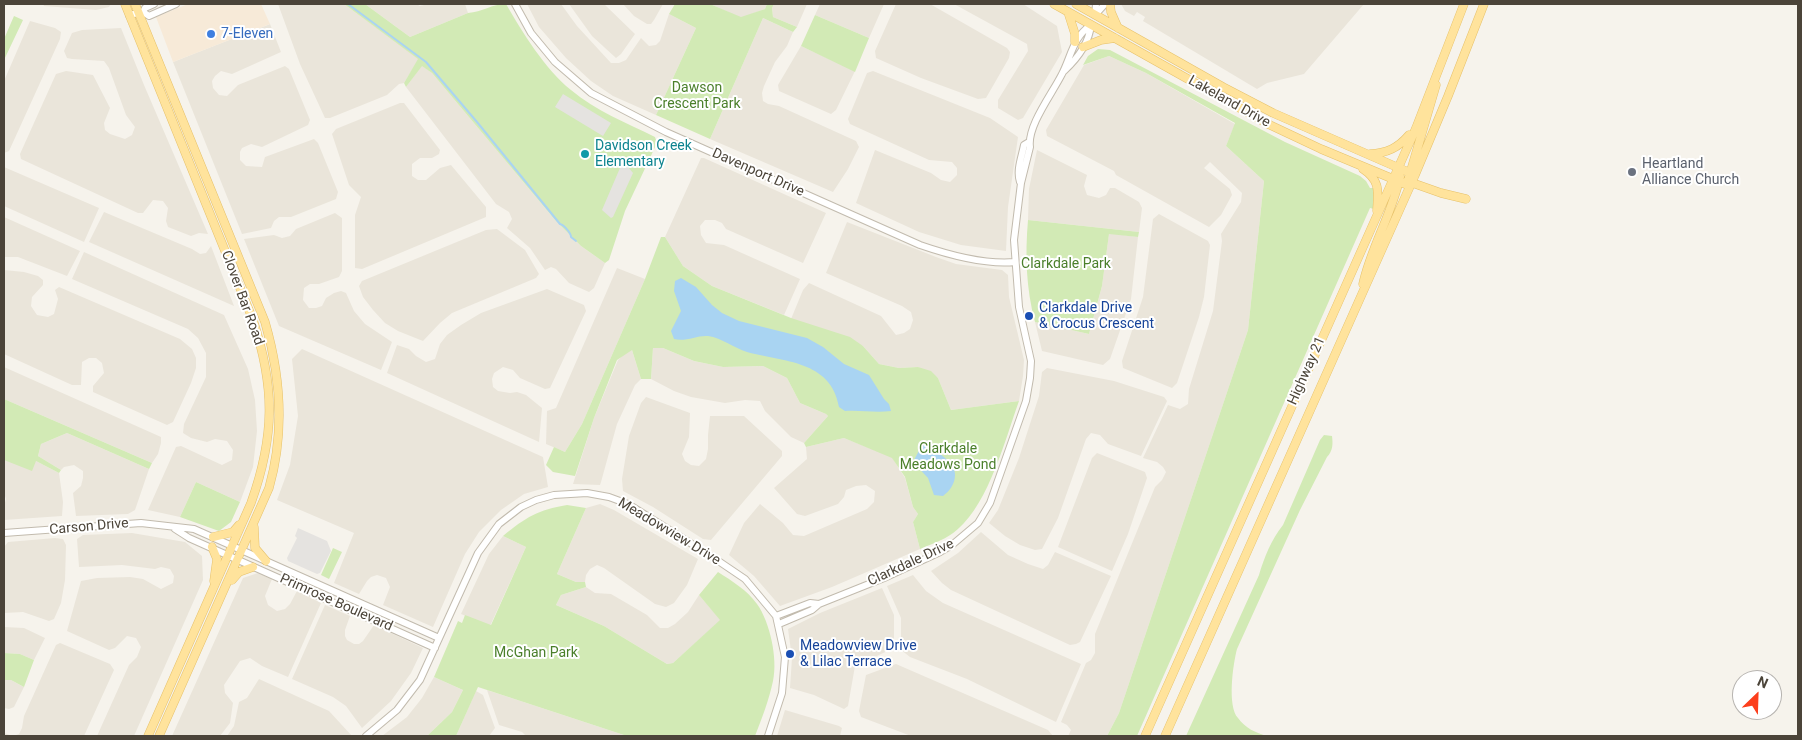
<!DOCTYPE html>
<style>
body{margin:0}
#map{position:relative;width:1802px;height:740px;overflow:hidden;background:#f6f3ec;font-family:Roboto,sans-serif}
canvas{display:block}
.frame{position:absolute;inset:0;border:5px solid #4b4439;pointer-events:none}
.north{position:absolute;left:1732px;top:670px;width:50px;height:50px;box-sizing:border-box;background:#fff;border:1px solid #b7b4b0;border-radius:50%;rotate:24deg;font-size:14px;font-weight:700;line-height:20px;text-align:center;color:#4b4439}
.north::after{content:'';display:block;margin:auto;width:18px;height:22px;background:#fc3f1d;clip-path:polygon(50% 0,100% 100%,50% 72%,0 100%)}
</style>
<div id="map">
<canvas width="1802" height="740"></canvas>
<div class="frame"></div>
<div class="north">N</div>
</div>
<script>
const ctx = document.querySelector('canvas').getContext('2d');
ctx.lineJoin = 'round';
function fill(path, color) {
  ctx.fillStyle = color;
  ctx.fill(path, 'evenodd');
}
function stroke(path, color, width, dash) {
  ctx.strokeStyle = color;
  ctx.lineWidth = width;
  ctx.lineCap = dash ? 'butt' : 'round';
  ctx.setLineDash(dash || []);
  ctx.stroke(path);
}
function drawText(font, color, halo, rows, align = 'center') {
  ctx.font = font + ' Roboto,sans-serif';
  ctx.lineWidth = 4;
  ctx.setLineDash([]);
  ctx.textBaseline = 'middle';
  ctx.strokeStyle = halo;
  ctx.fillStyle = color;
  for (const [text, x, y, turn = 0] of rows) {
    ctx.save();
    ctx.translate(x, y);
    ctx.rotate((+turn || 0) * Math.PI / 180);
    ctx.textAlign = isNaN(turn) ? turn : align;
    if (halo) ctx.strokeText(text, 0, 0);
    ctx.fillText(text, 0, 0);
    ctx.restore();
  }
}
fill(new Path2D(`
 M43,4H111L109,7L96,10L44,6Z
 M278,4H344L419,59L404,83L399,84L387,95L330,118H325L300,64Z
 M365,4H416L420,6L428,4H465L468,13L410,37Z
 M527,4H561L577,26L611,63H619L626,60L641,38L649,46L656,45L660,41L669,14L696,28L656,115L613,96L591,81L566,58L539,27Z
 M569,4H604L635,34L621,54L616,58L592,36Z
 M623,4H663L654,20L651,24H647L634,16Z
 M710,4H767L765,9L741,18Z
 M774,4H807L797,27L773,17L772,8Z
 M820,4H884L869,38L815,15Z
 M896,4H930L1007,48L1010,52L1009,58L986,98L978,99L921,78L876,58L875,51Z
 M954,4H1023L1057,26L1062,52L1023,118L1018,120L998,108V100L1028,51L1027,44Z
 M1121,4H1364L1304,74L1267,83L1257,89L1143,21L1145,17L1137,12L1134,16L1125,11Z
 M763,18L793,32L787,46L775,62L764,86L762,93L763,101L768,104L779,106L856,141L859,147L848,169L833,192L710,139Z
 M30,21L55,28L61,32L60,39L9,151L4,153V81Z
 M270,24L281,52L232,74L221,71L215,76L212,81L213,88L219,95L227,96L238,85L285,66L289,69L310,120L308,125L262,147L251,144L242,148L240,152V160L246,166L262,167L265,157L314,139L318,143L338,192L336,199L291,217H279L274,221L271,228L242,234L173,62Z
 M121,28L144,85L208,234L199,233L191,236L168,227L166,221L168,208L163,201L153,200L143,213H138L21,159L20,154L56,74L66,71L93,75L110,108L104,123L105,130L110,134L125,139L132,135L135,127L126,115L109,68L104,61L72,59L67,58L64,51L72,33L82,30Z
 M801,46L855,71L836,110L831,114L779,91L778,85Z
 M1109,56L1146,73L1235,124L1226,146L1264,181L1248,330L1119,713L1107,736H1068L1071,730L1067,725L1061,722L1086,663L1091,660L1095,653V634L1155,487L1162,480L1166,472L1163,467L1157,462L1143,458L1168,405L1180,409L1188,404L1189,389L1213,311L1222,241L1221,234L1241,202L1242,193L1210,162L1204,168L1230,189L1232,195L1221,215L1209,227L1116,175L1114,171L1047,136L1046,130L1084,65Z
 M422,65L432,73L556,221L581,246L605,263L594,288L589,292L569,283L556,269L551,267L545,270L530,248L507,228L512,219L509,212L496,204L406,87Z
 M873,71L990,118L1018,137L1008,207L1006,251L961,245L919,232L856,203L875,150L931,173L941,180L950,182L957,175V168L952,162L929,160L850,124L848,119L867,73Z
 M400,103H404L440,150L439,154L432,158H420L412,164V176L418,180H426L440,168L451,165L486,207V217L362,269L355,268V215L361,197L349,185L332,134L336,129Z
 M1037,150L1087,175L1084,186L1087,195L1099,198L1106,195L1110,188H1115L1139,202L1142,208L1139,232L1028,220L1029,189Z
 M701,158H704L826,213L803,263L726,229L722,223L715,220H705L700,226L701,235L706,243L724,245L800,279L784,315L712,286L683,266L665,237Z
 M4,167L99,208L84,242L4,206Z
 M104,212L192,249L200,254L206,253L211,246L234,306L89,242Z
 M335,213L342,218V271L339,277L319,284H310L304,288L303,300L309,308H316L322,306L326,298L334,293L341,291L346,293L354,311L365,324L392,342L381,370L279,326L244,239L274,235L282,238L290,236L296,229Z
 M1159,214L1208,241L1210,245L1204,297L1199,317L1177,383L1172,388L1123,368L1122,361L1143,297L1153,219Z
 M4,217L80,251L67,276L18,257H4Z
 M847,222L936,257L956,264L1002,270L1008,275L1009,297L1024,360L1023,376L1019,401L951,410L938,378L918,367L899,368L879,364L863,346L791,319L803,290L809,283L881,316L896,335L904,333L910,329L913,320L911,312L902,306L826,273Z
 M497,229L525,250L539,274L536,278L452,313L440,323L423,341L398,331L385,323L373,310L363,297L359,286L362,281L486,230Z
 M1109,233L1138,237L1131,299L1110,359L1103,365L1042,351L1035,322L1089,334L1102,286Z
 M84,252L224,315L248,369L255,400L257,431L253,467L240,502L196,482L180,517L148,510L176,447L181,446L222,465L232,460L233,450L227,441L215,439L207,442L191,438L183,433L184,424L206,377V353L198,338L188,329L72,279Z
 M617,268L645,279L582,424L565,452L546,444L547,411L556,408Z
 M4,270L24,272L38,276L43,280V285L32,297L31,306L37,315L48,317L54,314L58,299L55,290L59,287L180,339L192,349L196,358V368L191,383L173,422L167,425L93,392V386L104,373L102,363L96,358H89L82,362L81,385H72L4,354Z
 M547,289L584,305L586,311L550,388L545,389L520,378L513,370L503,367L494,373L492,379L493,387L498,391L510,393L517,392L526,395L542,408L539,442L387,373L397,345L409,349L416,356L426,362L435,359L440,344L447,335L461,325L481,313Z
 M631,347L641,379L635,385L617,424L601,482L600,485L573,484L594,418L618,360Z
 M653,348H663L694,361L723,367L763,366L787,378L800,403L826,414L828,416L804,443L791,437L765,411L760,401L745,400L725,403L691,397L674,391L651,379Z
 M302,349L543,457L548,487L524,494L501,510L479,532L465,554L433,627L383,605L390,587L386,578L377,575L371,577L367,581L359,594L334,583L354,533L277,500L290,465L298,416L292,359Z
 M4,367L161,437V443L158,454L152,463L4,399Z
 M1047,368L1114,381L1164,397L1167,401L1141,456L1108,444L1100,435L1091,433L1086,439L1058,518L1042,549L1035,550L1020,545L1005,536L989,523L998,510L1019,458L1039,396L1042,372Z
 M646,397L690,413L689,437L682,454L685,461L691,465L699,466L706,459L708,449V435L710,416H744L782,451V456L711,540L703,539L653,507L623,491L622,479L629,436L641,403Z
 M67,433L149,469L135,510L128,514L76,516L73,493L81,486L83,478V471L74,465L64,467L61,470L38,456L41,444Z
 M844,438L892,457L905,478L913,507L918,514L913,522L920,549L832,587L780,606L754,576L729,555L744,523L760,504L783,523L793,535L804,536L867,509L874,502L875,491L866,485L856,486L846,490L844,497L838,504L805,516L797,514L774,488L807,459L806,447Z
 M1097,453L1145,472L1147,478L1128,534L1112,571L1058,547L1092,458Z
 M4,460L36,461L59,473L63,502L62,516L4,520V506L6,499L4,493Z
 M600,504L614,510L698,559L687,585L674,603L666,607L655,604L604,568L597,565L590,569L586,575L585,582H576L557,574L586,508Z
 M981,532L1008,555L1028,564L1043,569L1048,565L1055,552L1111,576L1080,642L1076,644L1070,645L951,590L942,583L931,571L958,553Z
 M132,533L185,542L202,556L203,580L134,736H97L129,665L137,657L141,647L136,638L127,636L115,648L109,650L67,631L81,581L97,578L130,577L143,579L161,589L173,583L174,576L170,569L161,567L155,569L122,565L79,567L77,539L83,535Z
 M503,536L526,547L490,626L461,614L489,554Z
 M55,538L63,539L66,545L65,580L61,603L54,619L49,621L23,612L4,613V547L8,542Z
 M258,573L272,579L265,596L268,605L277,611L285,609L290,604L297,591L321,603L288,677L262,666L250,658L240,661L224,685L225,693L233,703L230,723L220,736H172L243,578Z
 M913,575L926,591L943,603L1081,664L1056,722L967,679L910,657L901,650V618L887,586Z
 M586,587L595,593L611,594L647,615L660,628H668L675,624L688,612L699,595L721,620L673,663L667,664L604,626L556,605L561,595Z
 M882,588L894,615V648L855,666L848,706L844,709L814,695L790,688L792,658L788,629L820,613Z
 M325,605L350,616L345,630V636L347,640L354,644H359L363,641L374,625L423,648L411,673L391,701L362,728L346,706L333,697L292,679Z
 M4,627L24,628L45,638L34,660L20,654L4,653Z
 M60,643L110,664L114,670L84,736H4V733L13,736L19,734L22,728L24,716L56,645Z
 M896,664L1048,730L1053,736H911L861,717L859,711L866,675Z
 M434,677L463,690L452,712L427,736H382L407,717L422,698Z
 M259,679L329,711L352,736H227L234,726L239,702L247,698Z
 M4,680H11L24,687L14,707L9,709L4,708Z
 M487,690L627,736H526L522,732L499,725Z
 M476,691L483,695L495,728L489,736H456Z
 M785,710L839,726L842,728L840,736H777Z`), '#eae5da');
fill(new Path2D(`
 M188,4H261L270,24L173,62L156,17Z`), '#f7ead8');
fill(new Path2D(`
 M344,4H365L410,37L468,13C482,12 492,4 506,4C522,32 545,69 571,90C596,111 627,123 655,137L657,143L625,211L609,260L605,263L581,246L556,221L432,73L422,66L406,87L404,83L418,59Z
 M675,4H710L741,17L765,9L767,4H774L772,8L773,17L797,27L793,32L763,18L710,139L656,115L696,28L669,14Z
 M815,15L869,38L855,72L801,46Z
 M14,16L23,20L4,60V39Z
 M1098,49L1110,50L1285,142L1360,176L1366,181L1370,188H1375L1374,209L1370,208L1137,736H1107L1119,713L1248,330L1264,181L1226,146L1235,123L1146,73L1109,56L1083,65L1088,56Z
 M1028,220L1139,232L1138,237L1109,234L1102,286L1089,334L1035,322C1026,288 1025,255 1028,220Z
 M661,237H665L683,266L712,286L791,318L850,337L863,346L879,364L899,368L918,367L931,371L938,378L951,410L1019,401C1005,440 989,502 958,529C947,539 934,543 920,549L913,522L918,514L913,507L905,477L892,458L844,438L806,447L804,443L828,416L826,414L800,403L787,378L763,366L723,367L694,361L663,348H653L651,379H641L632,350L617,360L594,418L575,476L553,472L546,465L554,447L565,452L582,424L645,279Z
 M4,399L152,463L149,469L67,433L41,444L38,456L61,470L59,473L36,461L32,471L4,460Z
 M1324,435L1332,436C1333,444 1333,451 1327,457L1300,510L1237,649C1233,664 1227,706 1238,718C1245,728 1256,733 1267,736H1186L1259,575C1264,558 1271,540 1283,525L1320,440Z
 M196,482L240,502L231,522L219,531L180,517Z
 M567,505L586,508L557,574L576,582H585L586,587L561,595L556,605L604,626L667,664L673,663L720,620L699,595L718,572C732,581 747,590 757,604C770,622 778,659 773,681C769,700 762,718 755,736H627L478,687L456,736H427L452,712L463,690L434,677L458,621L462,623L465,615L491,625L526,547L503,536C526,517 538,510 567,505Z
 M333,548L342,552L329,579L321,575Z
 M4,653L20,654L34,660L24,687L11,680H4Z`), '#d2eab5');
fill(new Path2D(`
 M563,94L611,123L603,136L555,107Z
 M623,161L633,173L613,217L611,218L602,210Z
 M298,528L327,541L331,551L320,573L317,574L288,561L287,558L297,538L295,536Z`), '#e5e3e0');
fill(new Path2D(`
 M681,278L696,287L712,305L722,313L739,321L807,338L823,347L844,364L869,375L884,399L889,404L891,411C875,413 861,410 845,411L839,407C831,360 783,362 747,352C734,348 722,338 708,336C697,335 686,342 674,339L671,331L681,311L674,291L675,281Z
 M923,443L927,444C934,450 946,457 952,465C959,476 953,489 943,496L934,495L928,478L913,462Z`), '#a9d4f2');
stroke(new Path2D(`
 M348,4L426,62L477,122L560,224C564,225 571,233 571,237L576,241`), '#a9d4f2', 2);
const minor = new Path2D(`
 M515,4L531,33L555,62L591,93L666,132L920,245C949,255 984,265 1015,262
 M143,12L149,16L176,4
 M129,15L143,12L145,8L154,4
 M1095,15L1105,4
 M1095,15L1096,4
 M1064,71C1077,59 1089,43 1091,25
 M1020,182C1016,170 1022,156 1024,145L1029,142
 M175,529L189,538L435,648
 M4,533L141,523L194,529L439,638
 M776,616L810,603L819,604
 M779,624L812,610L819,604L884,578L940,552L952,545L978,523L990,503L1026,401L1030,378L1031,361L1019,307L1014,240L1021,183L1030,147C1027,126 1052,94 1062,74C1071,57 1073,37 1091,25
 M366,736L397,710L420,680L478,553L499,524L521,507L536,500L554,495L587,493L609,497L628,504L711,556L745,579L776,616L785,657L782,693L768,736`);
const major = new Path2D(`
 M125,4L253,320C275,387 275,436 251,503L148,736
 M135,4L265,322C281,377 285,432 269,488L159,736
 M1054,4L1270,125L1321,149L1410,186
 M1076,4L1223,87L1273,113L1415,175
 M1110,4L1111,12L1118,28
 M1068,12L1075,34V42
 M1083,47L1101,40L1115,38
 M1370,154C1387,153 1398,148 1409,135
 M1363,169C1381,181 1378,192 1377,211
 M1409,177L1436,85
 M1407,181L1441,193L1466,199
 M1363,284C1371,247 1392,214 1400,177
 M254,527L255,548L266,561
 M213,537L233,532L239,525
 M212,547L217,559L214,581
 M232,580L239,572L253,567
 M1145,736L1416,128L1464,4
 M1165,736L1415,175L1448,96L1484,4`);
stroke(minor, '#c2bbae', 8);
stroke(major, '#e6c16a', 9);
stroke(minor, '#fff', 6);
stroke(major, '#ffe39c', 8);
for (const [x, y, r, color] of [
 [211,34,5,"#3f7fe0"],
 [585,154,5,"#0f9aa8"],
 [1632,172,5,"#6b7280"],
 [1029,316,5,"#1a4fb4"],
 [790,654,5,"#1a4fb4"]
]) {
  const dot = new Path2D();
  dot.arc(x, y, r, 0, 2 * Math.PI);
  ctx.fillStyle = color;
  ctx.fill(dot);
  stroke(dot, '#fff', 2);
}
drawText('14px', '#366cbe', '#fff', [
 ["7-Eleven",221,34]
], 'left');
drawText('14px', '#4a7f2a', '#fff', [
 ["Dawson",697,88],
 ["Crescent Park",697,104],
 ["Clarkdale Park",1066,264],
 ["Clarkdale",948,449],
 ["Meadows Pond",948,465],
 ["McGhan Park",536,653]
]);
drawText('14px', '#4b4439', '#fff', [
 ["Lakeland Drive",1229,102,29],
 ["Davenport Drive",758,173,24],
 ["Clover Bar Road",242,298,70],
 ["Highway 21",1307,371,-66],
 ["Carson Drive",89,527,-5],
 ["Meadowview Drive",669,532,31],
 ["Clarkdale Drive",911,563,-25],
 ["Primrose Boulevard",336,603,24]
]);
drawText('14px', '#0d838f', '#fff', [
 ["Davidson Creek",595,146],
 ["Elementary",595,162]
], 'left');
drawText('14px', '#5b616d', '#fff', [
 ["Heartland",1642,164],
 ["Alliance Church",1642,180]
], 'left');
drawText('14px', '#164399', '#fff', [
 ["Clarkdale Drive",1039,308],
 ["& Crocus Crescent",1039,324],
 ["Meadowview Drive",800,646],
 ["& Lilac Terrace",800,662]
], 'left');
</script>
